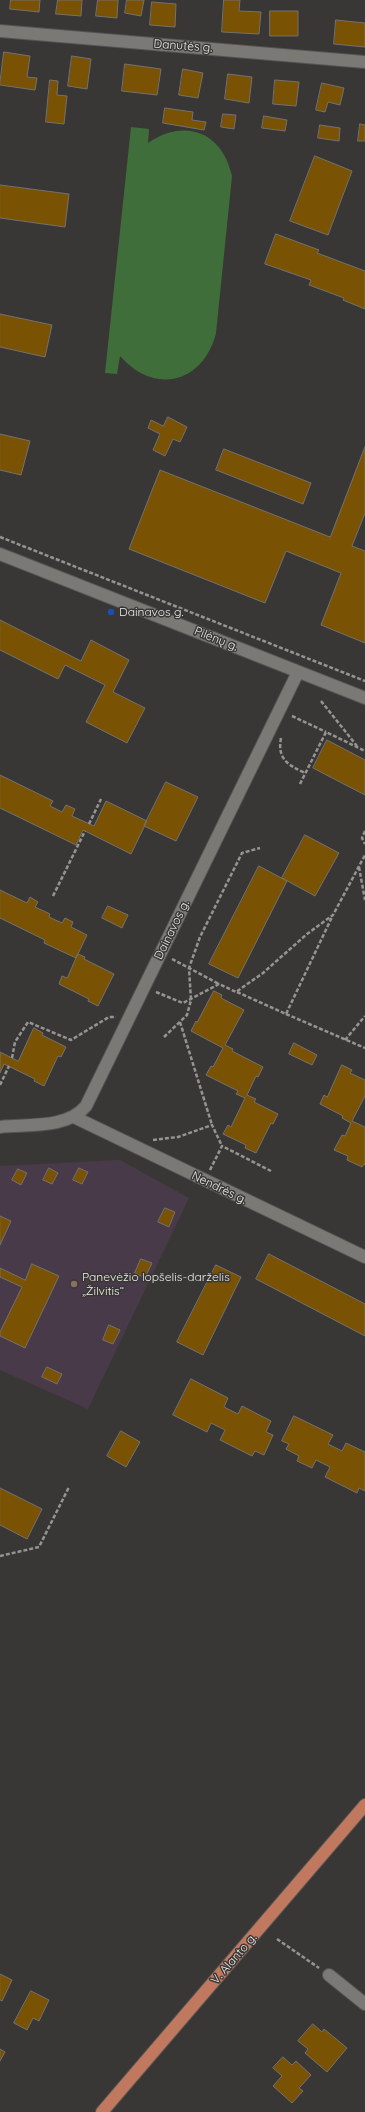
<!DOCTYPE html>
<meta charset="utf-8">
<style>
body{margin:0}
canvas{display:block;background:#393735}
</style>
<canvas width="365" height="2112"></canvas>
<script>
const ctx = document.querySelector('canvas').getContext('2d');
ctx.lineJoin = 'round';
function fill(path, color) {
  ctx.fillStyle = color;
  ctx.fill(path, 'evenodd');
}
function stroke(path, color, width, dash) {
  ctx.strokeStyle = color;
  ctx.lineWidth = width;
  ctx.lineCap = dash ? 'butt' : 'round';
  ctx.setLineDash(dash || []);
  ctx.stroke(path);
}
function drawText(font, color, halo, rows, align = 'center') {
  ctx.font = font + ' Quicksand,sans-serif';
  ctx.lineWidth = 3;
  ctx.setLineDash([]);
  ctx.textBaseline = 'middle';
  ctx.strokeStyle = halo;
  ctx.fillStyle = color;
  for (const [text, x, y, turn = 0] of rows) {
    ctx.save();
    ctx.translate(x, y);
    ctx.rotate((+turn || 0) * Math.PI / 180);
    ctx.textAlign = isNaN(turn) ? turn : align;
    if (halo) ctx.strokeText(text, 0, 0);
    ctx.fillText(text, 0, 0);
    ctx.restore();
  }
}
fill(new Path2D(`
 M120,1160L189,1198L88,1409L0,1370V1166Z`), '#483a48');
fill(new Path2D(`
 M131,127L149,129L148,143C184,118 222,131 232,176L216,333C203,384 154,395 120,356L117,374L105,373Z`), '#3f6e3b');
const building = new Path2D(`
 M11,0H40L39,12L10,9Z
 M58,0H82L81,16L56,14Z
 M98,0H118L117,18L96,16Z
 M127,0H144L141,16L125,13Z
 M224,0H240L239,11L261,12L259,34L222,32Z
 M152,2L176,4L175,27L150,25Z
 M270,11H298V36H270Z
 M336,20L365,23V47L334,44Z
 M4,52L30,56L27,77L37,78L35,90L0,85Z
 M72,56L91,59L87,89L68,86Z
 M125,64L161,69L157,95L122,91Z
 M183,69L203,73L198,98L179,95Z
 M228,74L252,77L249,103L225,99Z
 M50,80L58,81L57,95L67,96L64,124L46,122Z
 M275,80L299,82L296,106L273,104Z
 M322,83L344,88L340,105L328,102L325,112L316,110Z
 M165,108L193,112L192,120L206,122L204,130L163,123Z
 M223,114L236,115L234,129L221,127Z
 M264,116L287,120L285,131L262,128Z
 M360,124L365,125V141H358Z
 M320,125L340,128L339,141L318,138Z
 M315,156L352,171L328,235L290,221Z
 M0,185L69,194L65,227L0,218Z
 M276,234L319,250L317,253L365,271V309L343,300L344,298L309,285L311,280L265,264Z
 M0,314L52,325L45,357L0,347Z
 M168,417L187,427L180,442L173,439L165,456L153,450L160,434L148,428L151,420L163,426Z
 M0,434L30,441L21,475L0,470Z
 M365,447V513L352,546L365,551V643L321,625L341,573L286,551L265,603L129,549L160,470L330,537Z
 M224,449L311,483L303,504L216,470Z
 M0,620L81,661L91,640L129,660L113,692L145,708L127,743L86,722L105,685L65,665L58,679L0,650Z
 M327,740L365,760V795L313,768Z
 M0,775L53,801L50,806L62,812L66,805L75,809L72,816L94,826L106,801L147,821L131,854L83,830L76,845L0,808Z
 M166,782L198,797L176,841L144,826Z
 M305,835L339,853L315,896L282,878Z
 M259,866L287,881L238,978L209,964Z
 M0,890L27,903L30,897L38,902L35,907L50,914L49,917L62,923L65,918L73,922L71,927L87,935L76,958L44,943L45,940L0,918Z
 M108,906L128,915L122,928L102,918Z
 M78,954L85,957L84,959L114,974L98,1006L88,1001L89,999L59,984L62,976L67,978Z
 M214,991L222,995L221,998L244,1010L225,1045L233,1049L232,1051L263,1067L258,1077L256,1076L247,1095L256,1099L254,1102L278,1114L273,1124L271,1123L256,1153L245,1148L246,1145L223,1134L228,1125L231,1127L245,1098L236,1094L238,1091L206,1075L211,1066L213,1067L223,1048L191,1031L196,1021L197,1022Z
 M34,1028L43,1033L42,1035L66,1047L61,1057L58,1056L44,1086L34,1081L35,1079L4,1064L0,1073V1052L18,1061Z
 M294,1043L317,1055L312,1065L289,1054Z
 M342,1065L352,1070L350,1073L365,1080V1096L352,1121L365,1127V1165L364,1164L362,1167L347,1160L348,1156L334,1150L342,1135L345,1136L351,1123L342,1118L343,1116L320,1104L324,1095L327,1097Z
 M49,1168L58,1173L52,1184L43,1180Z
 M79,1168L88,1172L82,1184L73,1180Z
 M18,1169L27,1173L21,1185L12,1180Z
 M165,1208L175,1212L169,1227L158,1222Z
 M0,1216L11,1221L0,1245Z
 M269,1254L365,1304V1336L256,1279Z
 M141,1259L152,1263L145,1278L135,1273Z
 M32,1264L59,1276L25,1348L0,1336V1332L22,1287L0,1277V1268L25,1280Z
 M216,1265L241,1277L203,1355L177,1342Z
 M109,1325L120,1330L113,1344L103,1340Z
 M47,1367L62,1374L57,1384L42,1377Z
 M191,1379L228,1398L224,1407L238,1414L242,1406L271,1421L266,1432L273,1435L264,1455L255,1451L252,1456L220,1440L225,1430L211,1423L207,1432L173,1415Z
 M294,1416L333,1435L328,1444L342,1451L346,1443L365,1452V1491L359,1488L357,1493L325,1477L330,1467L316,1460L312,1468L297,1461L299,1456L286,1449L289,1444L282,1441Z
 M121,1431L140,1442L126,1467L107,1456Z
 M0,1488L42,1509L27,1539L0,1525Z
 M0,1974L12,1980L2,2001L0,2000Z
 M31,1991L49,2000L39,2021L33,2018L27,2030L14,2023Z
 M313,2024L322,2032L324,2029L347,2048L327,2072L305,2053L308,2049L298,2041Z
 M0,2049L5,2052L0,2061Z
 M283,2057L292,2065L296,2061L311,2075L299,2088L303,2091L292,2103L273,2086L282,2076L273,2068Z`);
fill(building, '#795303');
stroke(building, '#73716f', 1);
const minor = new Path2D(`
 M0,31L365,62
 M0,554L365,698
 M74,1117L365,1257
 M0,1127C28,1124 67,1129 86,1106L298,672
 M329,1975L365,2004`);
const major = new Path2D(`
 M102,2112L365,1805`);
stroke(minor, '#555452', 14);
stroke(major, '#555452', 14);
stroke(new Path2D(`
 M0,537L365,681
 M321,701L357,746
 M292,716L326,732
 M281,738C277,759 288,765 305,773
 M300,784L326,732L365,751
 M89,824L101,799
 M365,831L362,838L365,844
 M359,867L365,900
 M53,896L85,831
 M172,959L219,984
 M156,992L183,1003L219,984L236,992L263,973L307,934L333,915L365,855
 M237,992L286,1014L332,917
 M286,1014L365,1048
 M180,1022L212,1125
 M164,1037L187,1015L191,1000L189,968L200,937L242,853L260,848
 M345,1040L365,1016
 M12,1058L15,1042L28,1022L71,1040L109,1017H116
 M0,1085L9,1066
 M153,1140L178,1137L212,1125L222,1146
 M210,1170L222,1146L271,1171
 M0,1556L39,1547L69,1487
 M277,1939L319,1968`), '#969492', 2.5, [4, 2]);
stroke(minor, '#7a7976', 12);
stroke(major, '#c0785f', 12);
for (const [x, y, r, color] of [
 [111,612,4,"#1a4fb4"],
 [74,1284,4,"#8d6e63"]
]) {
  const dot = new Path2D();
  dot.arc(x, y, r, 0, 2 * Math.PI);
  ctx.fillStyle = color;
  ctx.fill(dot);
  stroke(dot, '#393735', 1.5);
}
drawText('12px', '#edecea', '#393735', [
 ["Danutės g.",183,46,4],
 ["Pilėnų g.",216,639,22],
 ["Dainavos g.",172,930,-64],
 ["Nendrės g.",219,1188,26],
 ["V. Alanto g.",234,1959,-49]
]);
drawText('12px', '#edecea', '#393735', [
 ["Dainavos g.",119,612],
 ["Panevėžio lopšelis-darželis",82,1277],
 ["„Žilvitis“",82,1291]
], 'left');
</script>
